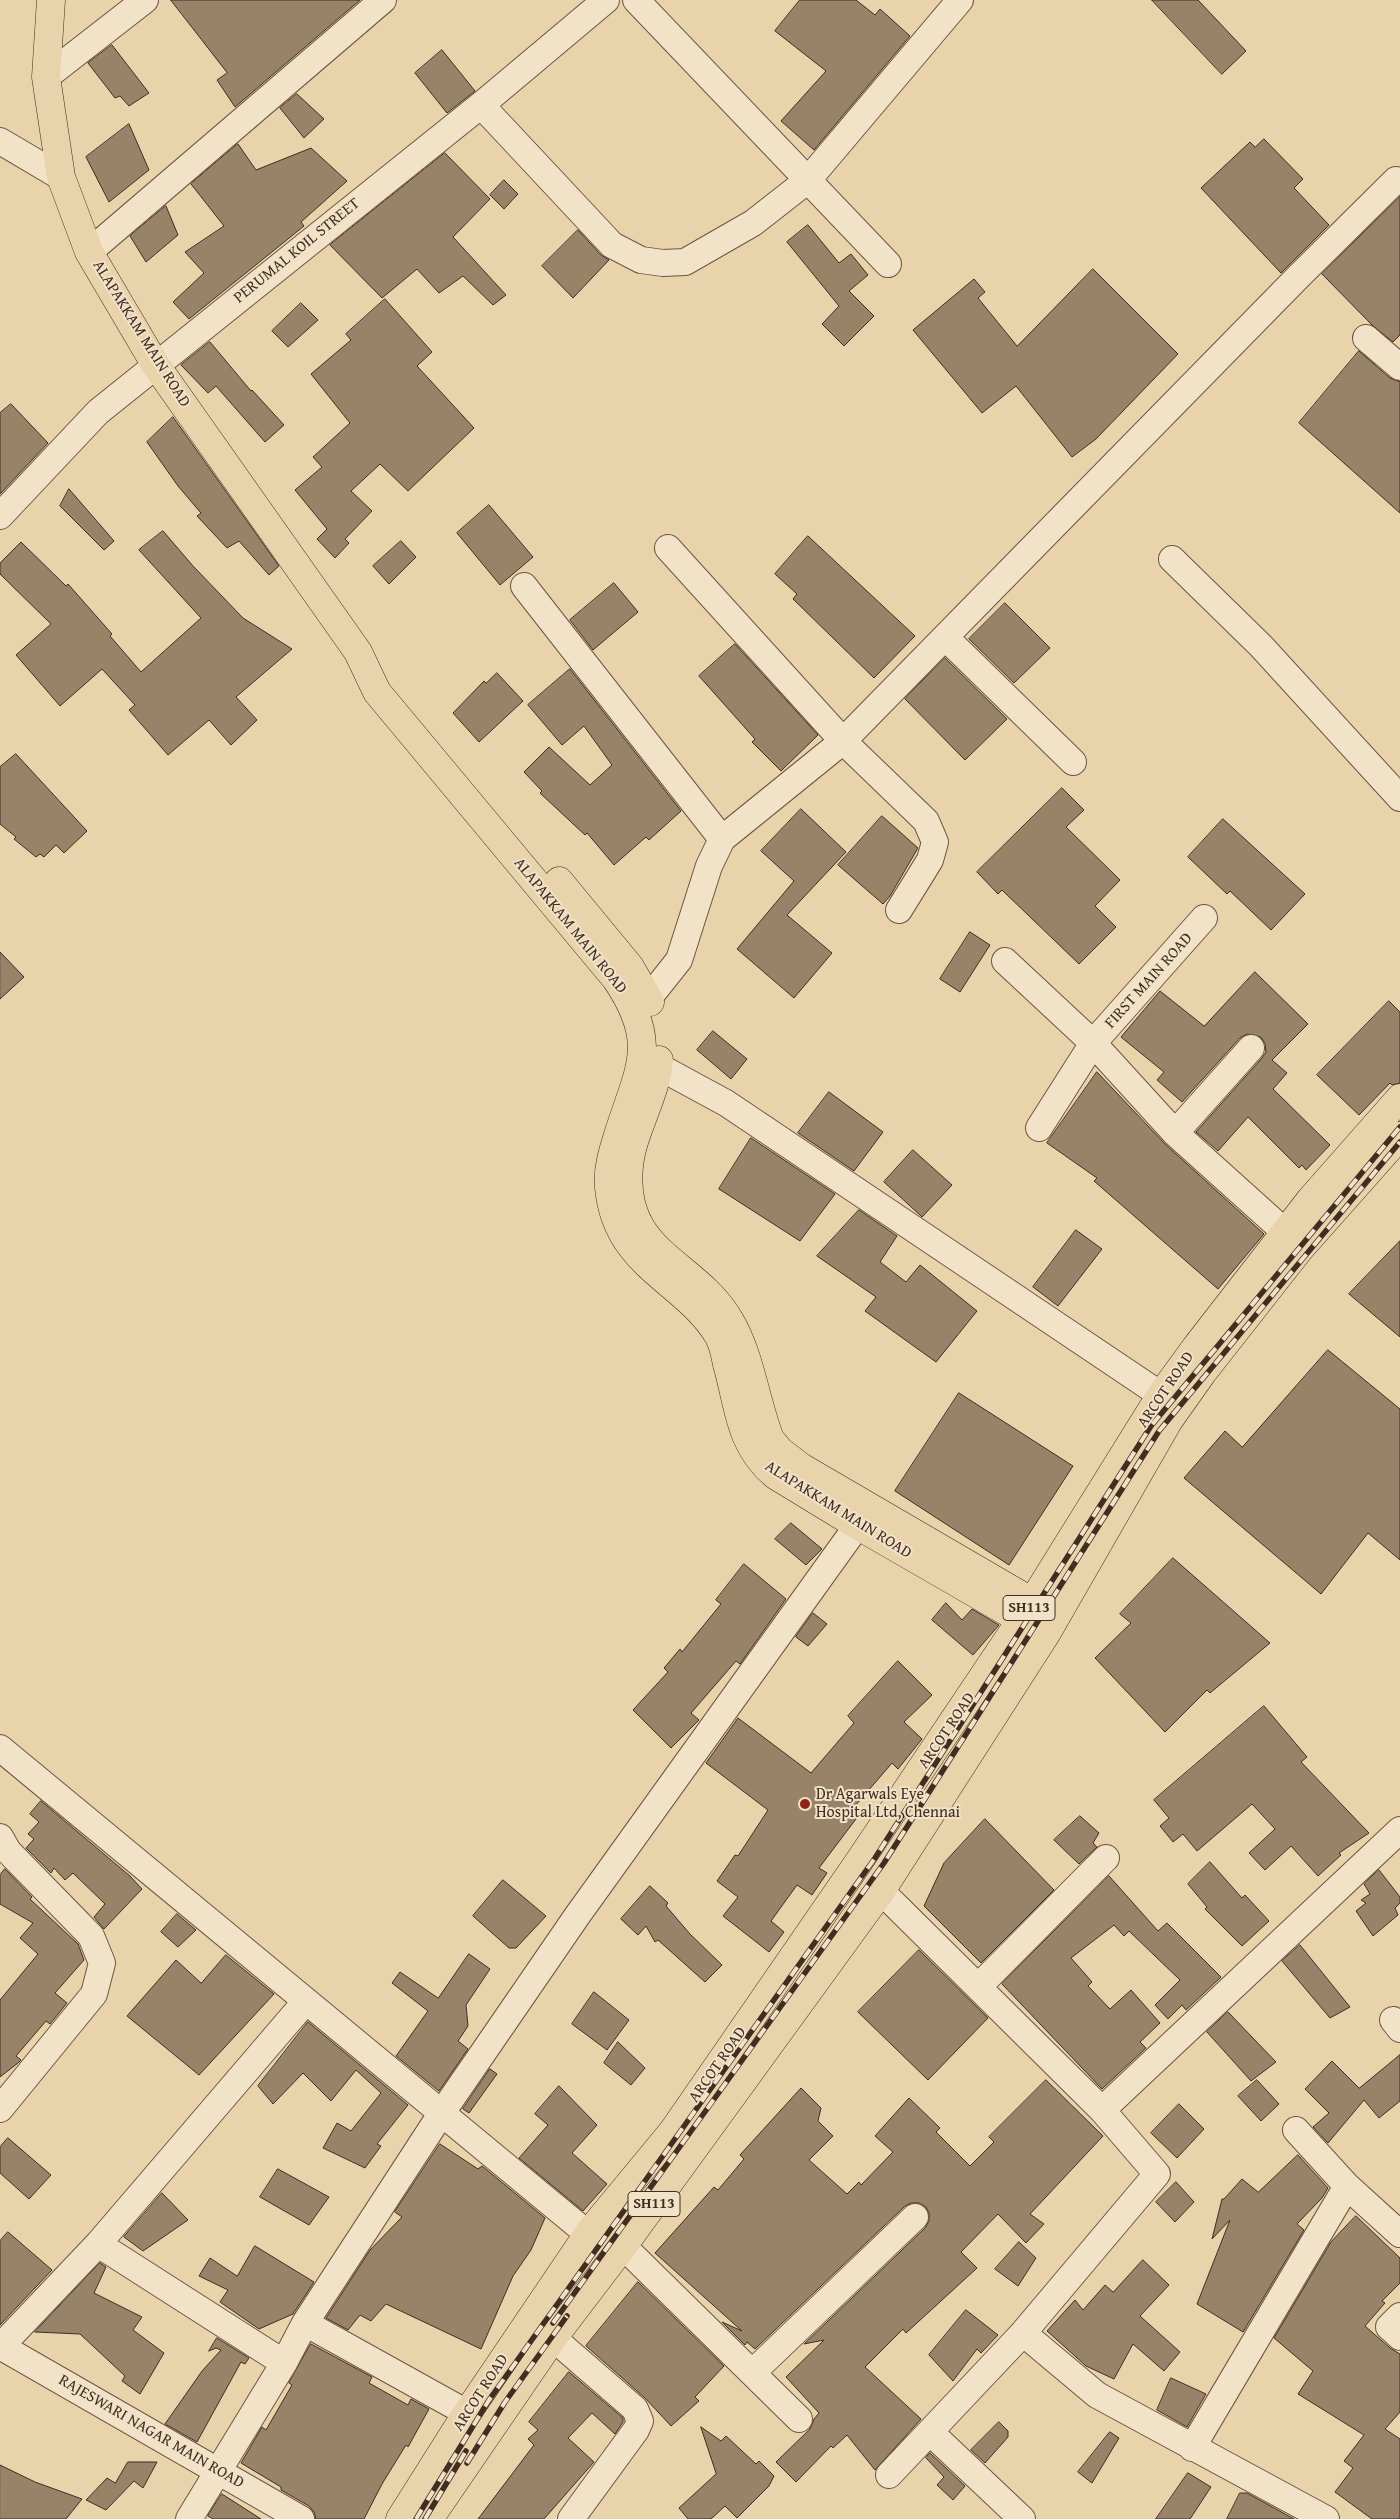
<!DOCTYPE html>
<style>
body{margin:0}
canvas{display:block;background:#e9d3ab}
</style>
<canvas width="1400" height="2519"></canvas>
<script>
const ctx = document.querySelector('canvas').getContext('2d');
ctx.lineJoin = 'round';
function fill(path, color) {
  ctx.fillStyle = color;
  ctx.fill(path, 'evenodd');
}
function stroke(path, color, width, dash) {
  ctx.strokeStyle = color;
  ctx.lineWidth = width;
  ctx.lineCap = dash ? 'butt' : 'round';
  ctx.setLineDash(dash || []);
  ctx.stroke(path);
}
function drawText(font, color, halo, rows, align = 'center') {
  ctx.font = font + ' "Gentium Book Plus",serif';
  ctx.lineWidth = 4;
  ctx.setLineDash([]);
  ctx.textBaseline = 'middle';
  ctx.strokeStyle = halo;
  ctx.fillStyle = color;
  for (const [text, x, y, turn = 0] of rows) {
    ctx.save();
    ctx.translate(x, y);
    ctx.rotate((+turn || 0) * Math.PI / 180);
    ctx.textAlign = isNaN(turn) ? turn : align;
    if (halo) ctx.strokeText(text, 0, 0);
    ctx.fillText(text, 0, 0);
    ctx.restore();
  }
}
const building = new Path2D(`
 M171,0H360L235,107L217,80L227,73Z
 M800,0H856L875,15L880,9L910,36L814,150L781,121L826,71L775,31Z
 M1152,0H1198L1246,51L1222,74Z
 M112,45L149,93L129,106L120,96L115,98L88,63Z
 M442,50L475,91L447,113L415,73Z
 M297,94L324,119L304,138L280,108Z
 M129,124L149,170L109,202L86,157Z
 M1264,139L1303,179L1294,188L1329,225L1281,273L1201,188L1250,142L1255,147Z
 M238,144L256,170L311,148L347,181L301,222L304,226L189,319L173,302L204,273L185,252L224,226L191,184Z
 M445,153L490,199L453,237L506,295L493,305L463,276L439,293L417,269L382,298L330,245Z
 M504,180L518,194L504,209L490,195Z
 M1400,197V335L1393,342L1372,325L1322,274Z
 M166,206L178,235L146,262L130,236Z
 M808,225L839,263L851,254L868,275L849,291L874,316L844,346L822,324L839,306L787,242Z
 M578,230L601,255L609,260L573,298L542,266Z
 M1093,269L1178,354L1096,439L1072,457L1016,386L982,413L913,330L974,279L985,292L978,298L1017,346Z
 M385,299L432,352L417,366L474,428L408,491L380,464L351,491L372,511L345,539L349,543L335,558L317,539L327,529L295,490L322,467L313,457L350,423L311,374L351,340L346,334Z
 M301,303L318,320L288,347L272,331Z
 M210,342L251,391L252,390L284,425L265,442L216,386L208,393L181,365Z
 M1359,351L1390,378L1400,382V513L1299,423Z
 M11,404L48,443L0,494V413Z
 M173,417L279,566L269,575L239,541L227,548L197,516L201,513L178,486L147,442Z
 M69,489L114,541L104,550L60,506Z
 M489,505L533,557L500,585L457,533Z
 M163,531L193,566L243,618L292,649L236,697L257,720L231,745L209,720L168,755L129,710L135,705L102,669L60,706L16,655L51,624L0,574V563L21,542L66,586L68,584L112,634L110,636L141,672L201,618L139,550Z
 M808,536L915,636L874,678L793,599L797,594L775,574Z
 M401,541L416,557L389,584L373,566Z
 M614,583L638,612L593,650L570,620Z
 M1005,603L1050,648L1014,683L969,639Z
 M735,644L818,735L781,771L752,742L755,739L699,676Z
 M945,658L1007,719L965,760L905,699Z
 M570,669L681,811L649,840L646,837L614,865L587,833L585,835L540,793L542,791L524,772L549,747L590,785L612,765L584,726L562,745L528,705Z
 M497,673L523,701L479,742L453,713L484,681L486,683Z
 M16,754L87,831L64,853L56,845L44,857L40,854L36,857L14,839L16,837L0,824V767Z
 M1062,788L1084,810L1066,827L1120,880L1095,906L1116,927L1079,964L1002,890L998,894L977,872Z
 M801,809L846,852L787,915L832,953L794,998L737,949L794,881L761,851Z
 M882,816L918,848L890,896L883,904L838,865Z
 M1223,819L1305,894L1271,930L1230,891L1227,894L1188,857Z
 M970,932L990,945L960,992L940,979Z
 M0,952L24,977L0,999Z
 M1255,972L1308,1024L1272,1060L1287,1073L1273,1089L1330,1145L1306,1170L1302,1165L1299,1168L1248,1117L1218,1151L1196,1132L1262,1058L1266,1052L1265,1044L1261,1037L1247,1034L1240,1038L1182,1102L1157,1080L1164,1072L1121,1037L1160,991L1204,1026Z
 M1389,1001L1400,1012V1083L1392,1085L1390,1083L1359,1115L1317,1075Z
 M713,1031L747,1059L731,1079L697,1050Z
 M1097,1072L1165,1144L1264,1234L1218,1289L1094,1181L1097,1178L1047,1143Z
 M829,1092L883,1132L854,1171L798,1133Z
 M751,1138L835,1194L800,1241L719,1189Z
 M913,1150L952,1185L922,1217L884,1182Z
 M859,1210L897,1236L880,1262L906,1282L920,1265L977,1311L936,1362L865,1311L876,1297L817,1256Z
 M1076,1230L1102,1249L1058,1306L1033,1287Z
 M1400,1241V1337L1349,1294Z
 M1328,1350L1400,1409V1560L1368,1533L1321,1594L1184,1478L1225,1431L1242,1447Z
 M959,1393L1073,1466L1009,1565L895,1491Z
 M791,1523L822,1549L806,1565L775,1539Z
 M1173,1558L1270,1643L1210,1693L1207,1690L1165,1732L1095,1658L1131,1623L1120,1614Z
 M744,1564L786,1599L740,1664L736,1661L691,1713L699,1720L671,1748L633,1710L668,1672L664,1668L680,1649L682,1652L721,1604L716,1600Z
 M946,1603L962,1620L972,1609L999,1625L973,1655L932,1620Z
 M813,1613L827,1624L808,1646L796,1637Z
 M898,1661L932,1695L904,1722L922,1739L898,1769L892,1763L855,1806L862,1811L819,1868L827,1873L812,1895L797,1885L771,1921L784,1932L769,1952L723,1916L738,1897L717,1881L735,1855L738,1856L768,1810L706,1763L738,1718L811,1773L854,1723L848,1716Z
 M1264,1706L1307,1757L1301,1762L1369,1833L1339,1853L1341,1855L1318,1876L1291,1846L1265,1870L1249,1853L1275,1829L1252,1804L1197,1851L1183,1834L1173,1842L1160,1826L1169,1818L1154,1800Z
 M41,1801L130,1876L142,1889L104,1929L94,1917L105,1904L73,1873L65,1880L54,1868L51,1873L26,1848L34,1839L28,1834L39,1822L30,1814Z
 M1080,1816L1099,1833L1093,1843L1097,1847L1079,1864L1054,1840Z
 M985,1819L1054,1890L981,1963L924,1906L944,1863Z
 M1210,1862L1242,1898L1245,1895L1269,1921L1242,1946L1205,1909L1207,1907L1188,1884Z
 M5,1869L32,1897L30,1899L78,1944L84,1960L55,1993L67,2003L50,2024L46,2021L16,2056L21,2060L18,2063L0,2077V2000L38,1954L20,1938L33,1923L0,1904V1875Z
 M1379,1870L1400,1897V1903L1395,1908L1398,1915L1373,1936L1356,1911L1366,1903L1361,1900L1370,1894L1364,1884Z
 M1109,1876L1158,1931L1167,1923L1221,1977L1186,2010L1182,2005L1168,2019L1155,2005L1180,1980L1129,1931L1124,1936L1114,1925L1071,1958L1092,1982L1088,1986L1110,2009L1131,1990L1160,2023L1140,2042L1146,2048L1102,2089L1002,1984Z
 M503,1880L546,1916L516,1948H509L473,1916Z
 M650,1886L668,1903L666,1906L690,1934L722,1965L705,1982L658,1940L655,1942L646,1926L638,1935L621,1919Z
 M177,1914L196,1930L178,1947L161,1932Z
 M1300,1945L1350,2007L1330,2018L1282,1961Z
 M919,1950L988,2018L928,2080L858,2012Z
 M469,1954L490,1969L466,2005L468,2026L458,2041L468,2049L439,2091L396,2056L428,2011L392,1983L400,1972L438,1998Z
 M226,1955L274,1994L199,2075L127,2016L176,1960L201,1983Z
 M594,1992L629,2020L607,2050L572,2024Z
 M1228,2012L1276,2062L1251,2081L1207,2032Z
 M308,2022L408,2105L377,2144L381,2146L365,2168L323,2148L337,2123L351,2131L381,2093L356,2070L331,2101L303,2073L273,2104L258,2086Z
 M618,2042L645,2068L631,2085L604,2063Z
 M1400,2055V2101L1379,2118L1364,2100L1328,2143L1313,2127L1329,2113L1305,2089L1332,2061L1359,2088Z
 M490,2069L497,2074L469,2113L463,2109Z
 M1046,2080L1103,2136L1030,2214L1044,2224L1026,2243L998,2214L961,2252L977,2268L906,2333L903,2329L865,2367L921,2419L875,2470L847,2435L833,2448L831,2446L796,2482L776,2462L810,2429L814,2419L819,2413L786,2377L824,2340L804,2344L925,2228L929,2221V2213L926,2207L919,2203H911L905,2206L755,2349L747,2342L745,2345L722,2322L742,2331L655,2253L714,2187L718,2190L744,2159L740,2155L801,2088L821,2108L818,2121L833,2136L809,2160L847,2194L859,2182L861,2185L893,2152L875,2136L909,2098L940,2128L936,2132L970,2166L994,2142L989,2137Z
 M1257,2080L1279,2104L1261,2121L1238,2096Z
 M559,2086L597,2125L572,2153L607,2184L583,2211L519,2158L548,2125L535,2114Z
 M1179,2104L1204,2129L1177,2158L1151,2133Z
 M8,2138L51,2175L29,2199L0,2173V2147Z
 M440,2144L478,2169L482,2166L545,2218L531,2250L513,2276L481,2349L386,2304L371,2321L360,2315L348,2330L326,2318L370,2250L402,2217L395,2212Z
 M1298,2155L1328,2188L1322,2198L1297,2224L1304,2230L1243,2332L1197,2304L1230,2220L1212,2239L1222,2199H1224L1242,2179L1258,2192Z
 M278,2169L329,2197L309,2225L260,2197Z
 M1176,2182L1194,2202L1175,2222L1156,2202Z
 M162,2193L188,2220L143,2251L124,2237Z
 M1356,2216L1400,2258V2283L1382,2301L1385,2303L1365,2326L1390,2348L1400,2354V2412L1385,2429L1400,2439V2519H1372L1335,2492L1353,2468L1344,2461L1364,2435L1298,2394L1313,2371L1274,2338L1331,2242Z
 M8,2232L52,2270L0,2325V2241Z
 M1019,2242L1036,2258L1018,2286L995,2269Z
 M255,2246L314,2282L293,2314L259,2329L220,2302L228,2290L199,2276L210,2258L237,2276Z
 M1143,2260L1169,2285L1140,2316L1180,2352L1164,2371L1133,2344L1114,2379L1086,2366L1047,2331L1075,2300L1083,2310L1105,2285L1113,2292Z
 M100,2263L106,2267L94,2293L142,2317L133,2330L164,2353L140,2394L122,2381L125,2376L80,2334L35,2332Z
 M638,2282L724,2366L695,2397L699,2401L671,2426L645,2398L586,2346Z
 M966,2310L998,2335L981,2353L977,2349L953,2381L929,2355Z
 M217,2338L249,2358L245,2364L241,2362L197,2442L165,2424L202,2371L221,2350L216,2348L209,2351Z
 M311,2344L372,2377L369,2383L408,2405L411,2399L429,2409L408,2447L406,2445L382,2484L364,2519H316L314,2512L309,2506L281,2490V2487L241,2463L262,2427L266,2430L292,2385L289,2383Z
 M569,2372L623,2418V2422L615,2434L592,2413L568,2438L594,2462L544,2519H478L534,2445L528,2439L538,2430L529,2422Z
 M1171,2378L1206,2394L1187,2427L1157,2410Z
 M999,2422L1008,2431V2437L985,2463L971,2450Z
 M701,2427L721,2441L726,2436L756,2464L759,2461L774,2476L769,2486L737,2518L725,2506L711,2519H688L679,2508L716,2474Z
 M1110,2432L1119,2438L1092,2483L1078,2472Z
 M930,2453L965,2486L953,2500L937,2485L944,2477L926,2458Z
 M128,2462H157L143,2488L134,2481L106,2510L86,2500L107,2478L115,2483Z
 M0,2465L35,2482L82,2499L66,2519H0Z
 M1188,2473L1211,2487L1190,2519H1156Z
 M1240,2493H1247L1294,2519H1227Z
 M222,2494L261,2519H213L208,2516Z`);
fill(building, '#988369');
stroke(building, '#412d21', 1);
const minor = new Path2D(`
 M636,0L888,264
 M46,77L145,0
 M481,105L612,245L641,260L663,263L685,262L753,223L808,180L960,0
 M0,141L61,177
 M89,252L383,0
 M1366,338L1400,367
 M0,516L98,412L481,105L606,0
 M668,548L843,741L926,821L935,842L930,860L899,910
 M1172,559L1261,646L1400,798
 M524,586L722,839
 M946,638L1073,762
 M1005,961L1093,1043L1175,1133L1251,1048
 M634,1009L648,999L679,960L709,866L722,839L843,741L1298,277L1396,180
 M643,1058L726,1103L1161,1395
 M1039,1128L1093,1043L1204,918
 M1175,1133L1285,1232
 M0,1748L588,2234
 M0,1837L8,1851L91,1936L102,1963L94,1994L0,2109
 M881,1891L1102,2110L1157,2174L1023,2333L889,2475
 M978,1987L1106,1858
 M1393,2020L1400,2029
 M1102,2110L1400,1830
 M1296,2130L1347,2186L1400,2234
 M98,2244L284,2363
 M623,2246L799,2419
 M1400,2316L1389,2327L1400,2337
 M305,2323L467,2413
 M1023,2333L1097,2395L1326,2519
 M553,2338L635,2409L640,2421L636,2430L571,2519
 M0,2346L301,2519
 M0,2347L98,2244L306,2001
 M753,2372L915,2217
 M930,2432L1022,2519
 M1192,2448L1347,2186
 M189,2519L284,2363L305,2323L441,2114L577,1916L870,1508`);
const major = new Path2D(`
 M51,0L46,77L61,177L89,252L155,364L358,652L377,692L616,979C660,1044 639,1068 618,1135C613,1151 607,1170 609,1187C616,1267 684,1279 718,1335C723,1343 725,1354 727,1364C739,1406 739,1445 775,1475L857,1525L1046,1634
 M559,881L630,967L650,1002
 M659,1060C656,1096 632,1132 629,1166C620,1254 696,1261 730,1321C751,1357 755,1400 770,1439L780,1451L801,1467L1048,1611
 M400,2519L467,2413L588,2234L673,2131L858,1863L1021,1620L1161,1395L1196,1347L1311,1199L1400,1098
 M429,2519L553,2338L623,2246L881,1891L1046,1634L1169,1420L1203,1372L1298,1251L1400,1136`);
stroke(minor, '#6b5644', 28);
stroke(major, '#412d21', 29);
stroke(minor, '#f1e2c8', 26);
stroke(major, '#e9d3ab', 28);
const rail = new Path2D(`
 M553,2323L884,1863L1159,1431L1400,1142
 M467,2463L505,2402L567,2316
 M416,2519L489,2400L875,1858L1151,1426L1400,1127
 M425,2519L466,2451`);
stroke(rail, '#412d21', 5.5);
stroke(rail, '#f1e2c8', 4, [11]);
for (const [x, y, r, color] of [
 [805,1804,6,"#8f2418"]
]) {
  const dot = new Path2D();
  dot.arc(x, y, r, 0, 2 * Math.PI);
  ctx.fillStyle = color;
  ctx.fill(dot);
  stroke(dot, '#f1e2c8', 2);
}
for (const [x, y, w] of [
 [1029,1608,52],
 [654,2204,52]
]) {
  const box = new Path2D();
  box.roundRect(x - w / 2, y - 12.5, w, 25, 4);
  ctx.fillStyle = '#f1e2c8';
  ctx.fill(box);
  stroke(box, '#412d21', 1);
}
drawText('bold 15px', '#412d21', null, [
 ["SH113",1029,1608],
 ["SH113",654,2204]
]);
drawText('16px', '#412d21', '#f1e2c8', [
 ["PERUMAL KOIL STREET",297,251,-39],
 ["ALAPAKKAM MAIN ROAD",141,334,58],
 ["ALAPAKKAM MAIN ROAD",570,926,51],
 ["FIRST MAIN ROAD",1149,981,-48],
 ["ARCOT ROAD",1166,1390,-56],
 ["ALAPAKKAM MAIN ROAD",838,1510,32],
 ["ARCOT ROAD",947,1731,-56],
 ["ARCOT ROAD",718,2065,-55],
 ["ARCOT ROAD",481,2393,-57],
 ["RAJESWARI NAGAR MAIN ROAD",151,2432,30]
]);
drawText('16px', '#412d21', '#f1e2c8', [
 ["Dr Agarwals Eye",816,1795],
 ["Hospital Ltd, Chennai",816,1813]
], 'left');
</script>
